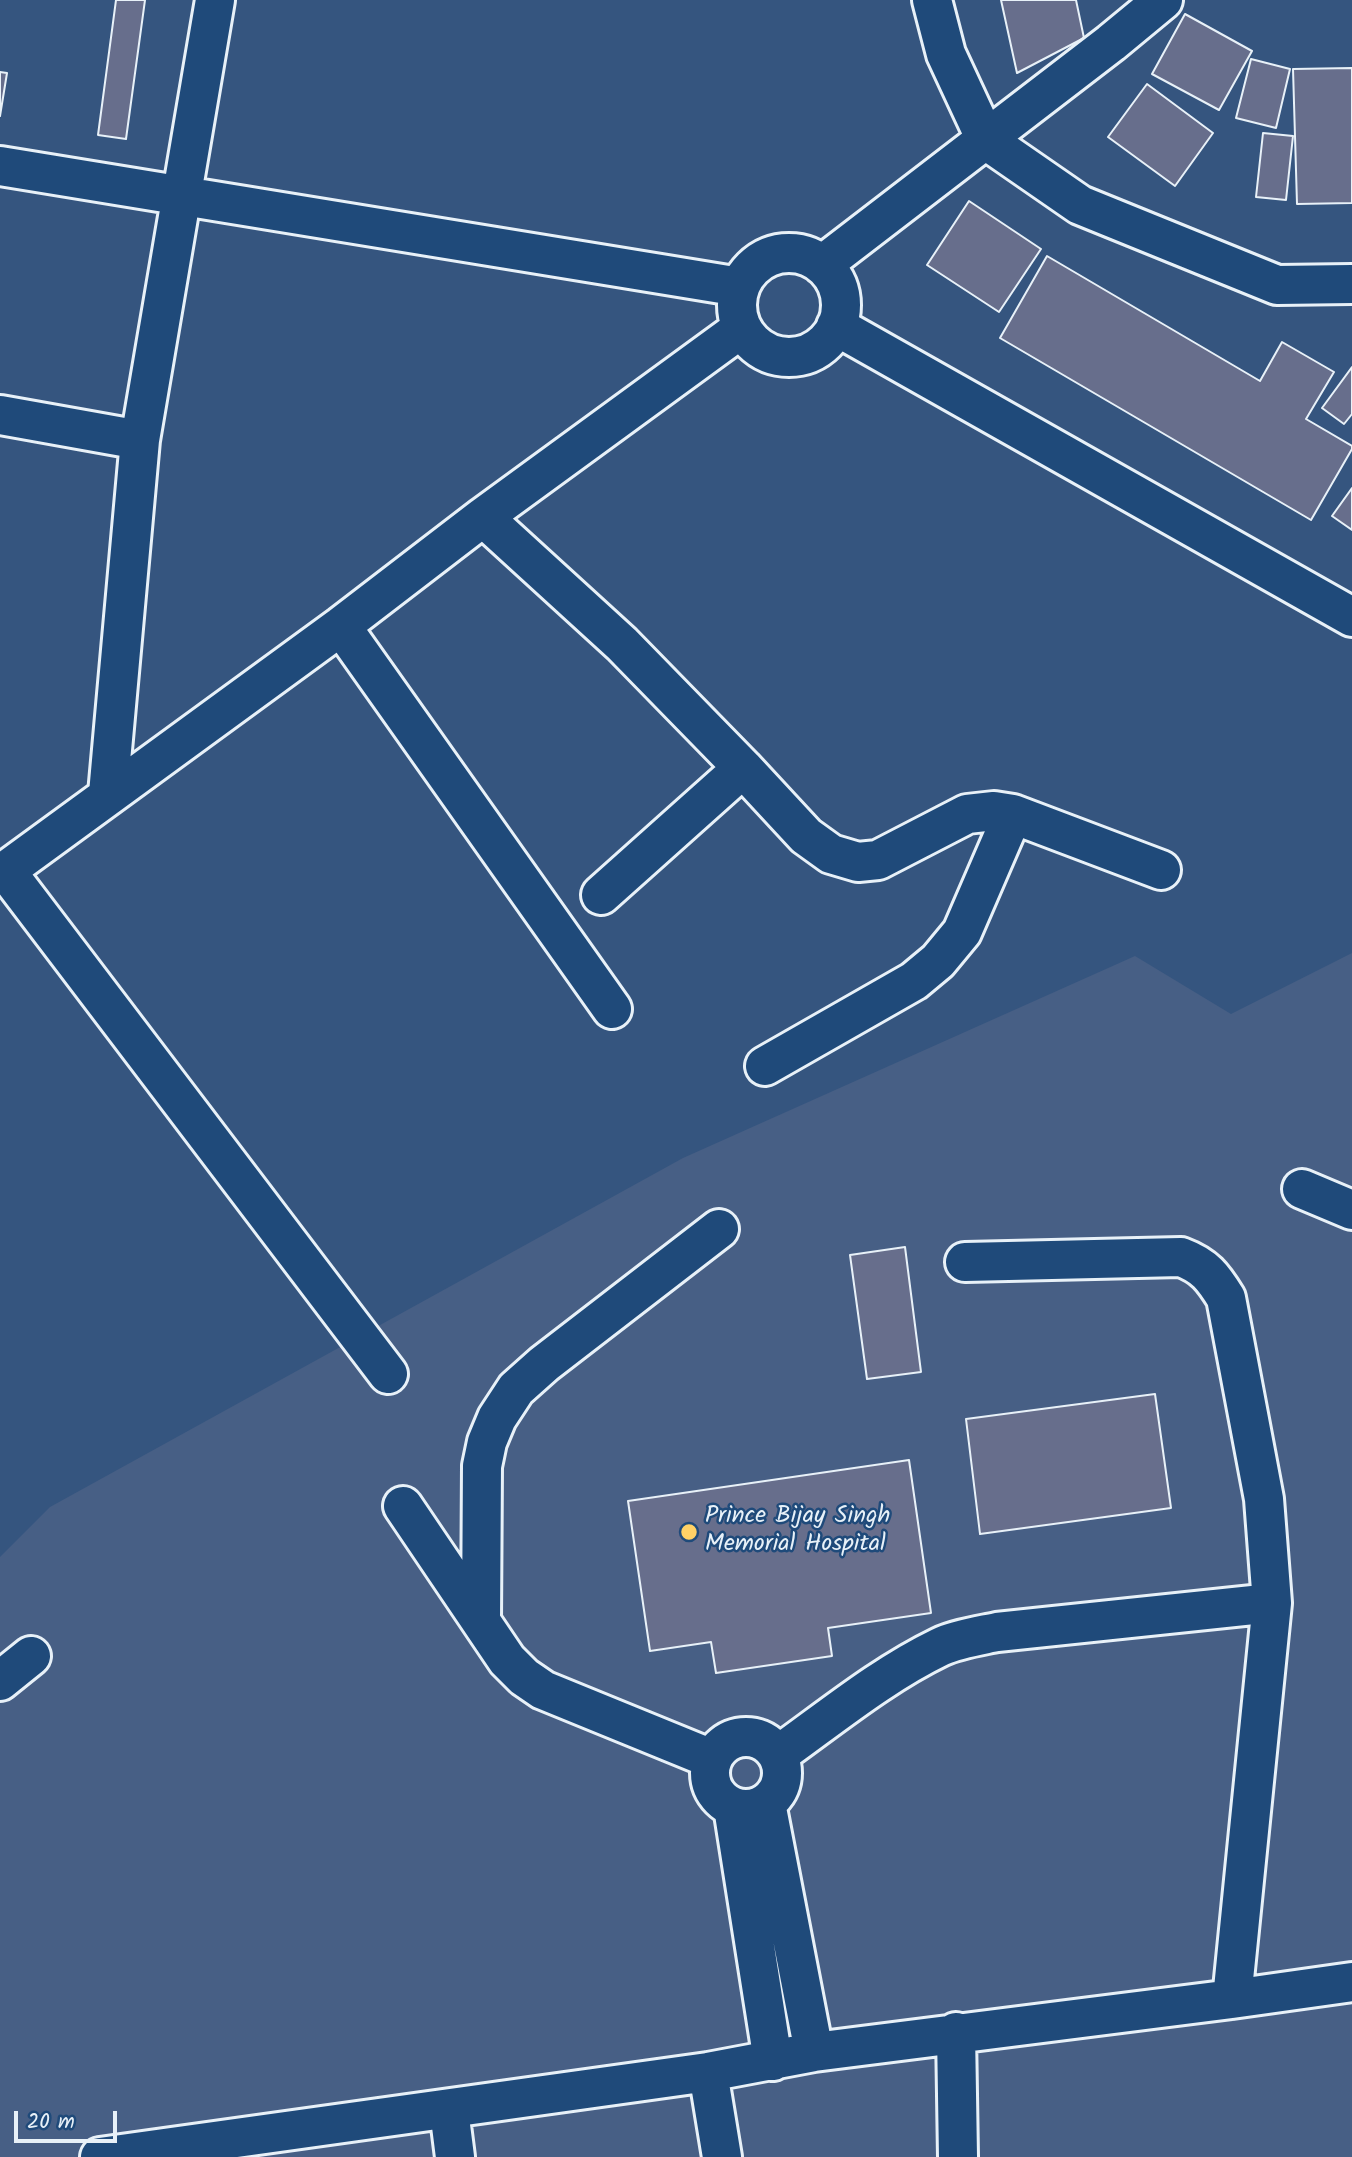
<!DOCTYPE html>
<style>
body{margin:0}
#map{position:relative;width:1352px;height:2157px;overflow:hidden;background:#35557f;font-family:Kalam,sans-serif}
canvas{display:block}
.scale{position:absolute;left:14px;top:2111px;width:103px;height:32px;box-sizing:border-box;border:4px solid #e8f1f8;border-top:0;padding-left:9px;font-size:21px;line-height:24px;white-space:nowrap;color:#e8f1f8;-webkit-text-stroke:5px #1f4a7a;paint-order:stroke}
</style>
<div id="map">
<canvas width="1352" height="2157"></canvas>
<div class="scale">20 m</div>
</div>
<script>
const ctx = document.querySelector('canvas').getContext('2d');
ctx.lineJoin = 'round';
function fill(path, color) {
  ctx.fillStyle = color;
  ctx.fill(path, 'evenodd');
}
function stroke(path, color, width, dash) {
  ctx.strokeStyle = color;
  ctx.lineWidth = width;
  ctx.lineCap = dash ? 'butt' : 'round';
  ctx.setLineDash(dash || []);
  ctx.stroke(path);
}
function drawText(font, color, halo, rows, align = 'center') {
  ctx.font = font + ' Kalam,sans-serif';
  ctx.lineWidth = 5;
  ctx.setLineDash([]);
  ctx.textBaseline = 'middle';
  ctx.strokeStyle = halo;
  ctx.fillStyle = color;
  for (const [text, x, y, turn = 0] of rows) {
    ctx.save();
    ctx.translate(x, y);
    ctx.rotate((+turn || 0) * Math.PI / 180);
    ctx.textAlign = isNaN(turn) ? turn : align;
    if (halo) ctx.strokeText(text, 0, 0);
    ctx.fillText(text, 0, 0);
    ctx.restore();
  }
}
fill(new Path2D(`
 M1352,953V2157H0V1557L50,1507L683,1158L1135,956L1231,1014Z`), '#475f85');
const building = new Path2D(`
 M116,0H145L126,139L98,135Z
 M1001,0H1076L1084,38L1017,73Z
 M1185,14L1252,51L1219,110L1152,74Z
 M1251,59L1290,69L1276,128L1236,118Z
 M1352,68V203L1297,204L1293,69Z
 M0,72L7,73L0,116Z
 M1147,84L1213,133L1175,186L1108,137Z
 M1263,133L1293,136L1286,200L1256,197Z
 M969,201L1041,249L999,312L927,265Z
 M1047,256L1260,381L1282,342L1334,372L1306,419L1352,446V449L1311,520L1000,338Z
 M1352,367V414L1344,424L1322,408Z
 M1352,488V530L1332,516Z
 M905,1247L921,1372L867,1379L850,1255Z
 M1155,1394L1171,1508L980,1534L966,1419Z
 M909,1460L931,1613L828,1628L832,1656L716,1673L711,1642L650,1651L628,1501Z`);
fill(building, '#676e8c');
stroke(building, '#e8f1f8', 2);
const minor = new Path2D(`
 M932,0L946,54L986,140L1080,205L1277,285L1352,284
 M0,166L740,287
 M737 305a52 52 0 1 1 104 0a52 52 0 1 1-104 0Z
 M822,265L1111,43L1163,0
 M836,326L1352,617
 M0,415L140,440
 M483,517L622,644L743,768L806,836L831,854L858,862L878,860L967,814L994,811L1013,814L1161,870
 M341,626L612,1009
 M108,794L140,440L215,0
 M6,871L388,1374
 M0,875L341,626L483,517L742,328
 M601,895L743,768
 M765,1066L914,981L938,961L962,932L1013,814
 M1302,1189L1352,1210
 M965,1262L1181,1257C1205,1266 1213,1277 1226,1298L1264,1499L1272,1603L1232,1999
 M403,1506L507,1660L524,1677L543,1690L712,1759
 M481,1620L482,1466L487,1442L497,1418L516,1389L544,1364L719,1229
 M0,1681L31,1656
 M710 1773a36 36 0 1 1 72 0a36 36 0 1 1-72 0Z
 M778,1755C830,1718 882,1675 940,1647C957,1639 978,1636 997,1632L1272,1603
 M766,1803L814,2052
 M733,1807L773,2061
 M956,2032L958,2157
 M708,2072L722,2157
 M449,2110L455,2157
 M100,2157L708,2072L814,2052L1232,1999L1352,1982`);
stroke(minor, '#e8f1f8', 44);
stroke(minor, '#1f4a7a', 38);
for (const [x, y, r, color] of [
 [689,1532,9,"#ffd166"]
]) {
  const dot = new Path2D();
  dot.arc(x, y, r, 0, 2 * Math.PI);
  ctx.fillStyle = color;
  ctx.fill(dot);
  stroke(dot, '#1f4a7a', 2.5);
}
drawText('24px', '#e8f1f8', '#1f4a7a', [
 ["Prince Bijay Singh",705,1518],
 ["Memorial Hospital",705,1546]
], 'left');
</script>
